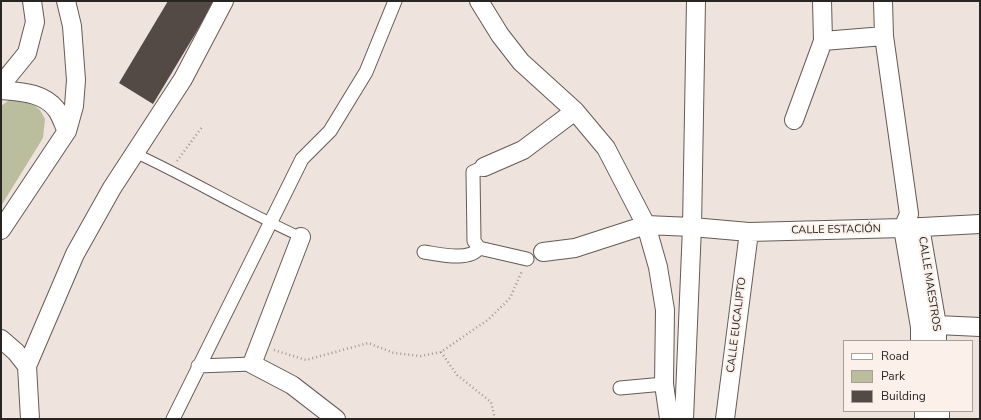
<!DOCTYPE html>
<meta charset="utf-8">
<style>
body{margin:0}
#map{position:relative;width:981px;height:420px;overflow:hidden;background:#eee3dd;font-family:"Nunito Sans",sans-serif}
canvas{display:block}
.frame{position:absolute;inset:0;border:2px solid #292523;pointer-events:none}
.legend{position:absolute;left:843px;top:340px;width:130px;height:72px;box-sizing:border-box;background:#fcf1ea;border:1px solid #a89f9a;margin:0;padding:5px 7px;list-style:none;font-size:12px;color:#292523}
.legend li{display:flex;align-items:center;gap:8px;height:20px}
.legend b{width:20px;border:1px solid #a89f9a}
</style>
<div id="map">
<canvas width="981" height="420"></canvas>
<div class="frame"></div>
<ul class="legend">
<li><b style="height:5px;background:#fff"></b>Road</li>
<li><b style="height:11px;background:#bbbe9d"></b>Park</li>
<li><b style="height:11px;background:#534a45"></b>Building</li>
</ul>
</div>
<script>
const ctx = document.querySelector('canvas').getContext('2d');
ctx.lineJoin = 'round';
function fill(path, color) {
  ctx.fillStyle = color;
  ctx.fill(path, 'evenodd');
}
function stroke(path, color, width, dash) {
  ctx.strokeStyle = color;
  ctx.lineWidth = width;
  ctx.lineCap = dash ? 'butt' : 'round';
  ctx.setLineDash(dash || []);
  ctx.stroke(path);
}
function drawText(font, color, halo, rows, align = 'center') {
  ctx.font = font + ' "Nunito Sans",sans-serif';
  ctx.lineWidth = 4;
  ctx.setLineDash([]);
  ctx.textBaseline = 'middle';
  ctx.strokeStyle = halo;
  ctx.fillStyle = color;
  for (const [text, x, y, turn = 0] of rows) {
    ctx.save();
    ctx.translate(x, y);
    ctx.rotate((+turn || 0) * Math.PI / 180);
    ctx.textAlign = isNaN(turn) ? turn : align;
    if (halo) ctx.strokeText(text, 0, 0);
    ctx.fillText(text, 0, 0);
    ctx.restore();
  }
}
fill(new Path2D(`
 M16,99L31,103L40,110L45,119L43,138L1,206V106L9,100Z`), '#bbbe9d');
fill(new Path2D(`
 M168,1H215L153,104L119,83Z`), '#534a45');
const service = new Path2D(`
 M135,153C191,179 244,211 301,237`);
const pedestrian = new Path2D(`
 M484,167L473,172L474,241L479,248L527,259
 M424,252C439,254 469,262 479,248
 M198,366L252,364
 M620,388L664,384
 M173,419L302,159L330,131L366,72L395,1`);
const minor = new Path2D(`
 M479,1L500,35L521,62L575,111L606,148L646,225L658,267L665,310L664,384L669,419
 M883,1L884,36L909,214L903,228L920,327V341
 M823,41L884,36
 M1,85L27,53L35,22L32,1
 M1,90C20,92 43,92 56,109C61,115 63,124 67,131
 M794,120L823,41L822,1
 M484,167L523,150L575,111
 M920,227L937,325V341
 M1,230L67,131L74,106L76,80L72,26L66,1
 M301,237L252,364L292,385L336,419
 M543,252L575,248L646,225L692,227L749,232L903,228L980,224
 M925,326L937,325L980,327
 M1,339L16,352L27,366
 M924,411V419
 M940,411V419
 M30,419L27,366L75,254L112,188L183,79L224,1
 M684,419L692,227L696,1
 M725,419L749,232`);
stroke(service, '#655b56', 11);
stroke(pedestrian, '#655b56', 15);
stroke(minor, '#655b56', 20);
stroke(new Path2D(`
 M177,161L202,127
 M274,350L306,360L368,343L394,353L421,356L441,352L489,319L510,298L522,271
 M441,352L457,375L491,402L495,419`), '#a29995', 2.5, [1, 3]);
stroke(service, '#fff', 9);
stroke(pedestrian, '#fff', 13);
stroke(minor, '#fff', 18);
drawText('11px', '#292523', '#fcf1ea', [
 ["CALLE ESTACIÓN",836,230,-1],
 ["CALLE MAESTROS",929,284,81],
 ["CALLE EUCALIPTO",737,325,-83]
]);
</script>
